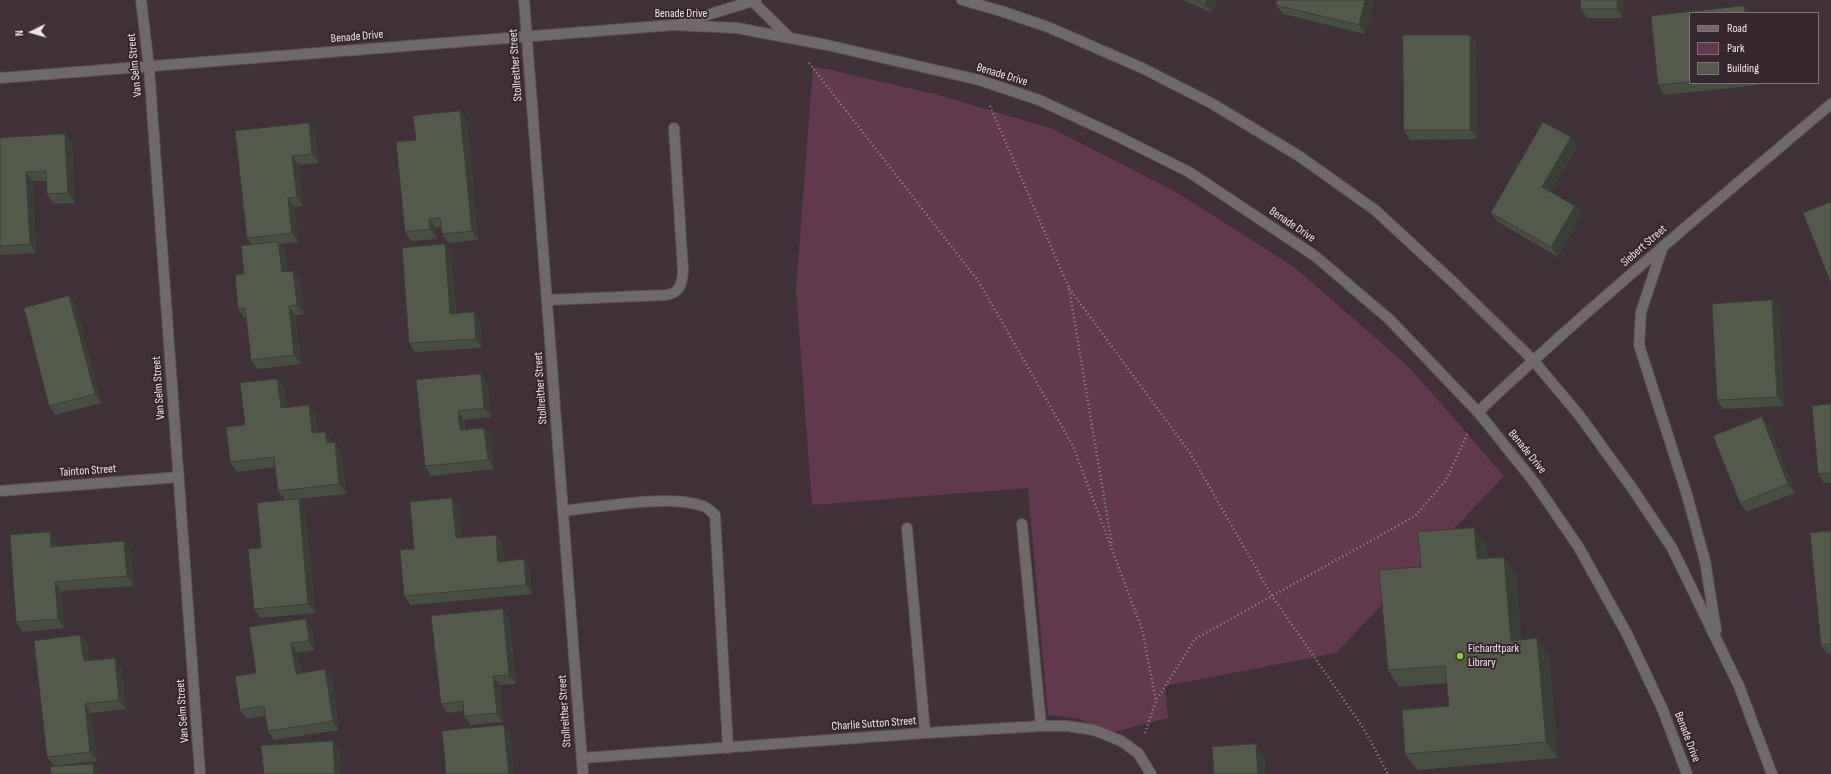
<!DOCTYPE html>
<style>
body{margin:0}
#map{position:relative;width:1831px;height:774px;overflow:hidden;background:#3f3137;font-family:"Sofia Sans Condensed",sans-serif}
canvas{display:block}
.legend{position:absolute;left:1689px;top:12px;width:130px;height:72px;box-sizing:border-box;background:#35272d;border:1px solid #7f7378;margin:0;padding:5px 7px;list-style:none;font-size:12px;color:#ede4e8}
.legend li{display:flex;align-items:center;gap:8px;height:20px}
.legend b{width:20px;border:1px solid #7f7378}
.north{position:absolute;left:12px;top:12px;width:40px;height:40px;-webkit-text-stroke:3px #35272d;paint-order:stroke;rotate:265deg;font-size:11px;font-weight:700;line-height:16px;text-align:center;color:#ede4e8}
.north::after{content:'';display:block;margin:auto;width:14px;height:18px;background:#ede4e8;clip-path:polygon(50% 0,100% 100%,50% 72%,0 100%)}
</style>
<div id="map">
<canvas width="1831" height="774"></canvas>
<ul class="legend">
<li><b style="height:5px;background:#70696c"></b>Road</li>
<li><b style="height:11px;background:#61394d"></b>Park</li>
<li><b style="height:11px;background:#535a4c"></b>Building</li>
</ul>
<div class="north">N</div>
</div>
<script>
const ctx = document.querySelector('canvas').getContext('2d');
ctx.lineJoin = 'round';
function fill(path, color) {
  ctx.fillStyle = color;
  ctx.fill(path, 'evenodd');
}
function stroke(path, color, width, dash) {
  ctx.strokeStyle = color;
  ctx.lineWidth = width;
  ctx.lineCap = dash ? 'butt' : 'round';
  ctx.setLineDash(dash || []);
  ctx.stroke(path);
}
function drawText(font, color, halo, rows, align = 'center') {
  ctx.font = font + ' "Sofia Sans Condensed",sans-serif';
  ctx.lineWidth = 4;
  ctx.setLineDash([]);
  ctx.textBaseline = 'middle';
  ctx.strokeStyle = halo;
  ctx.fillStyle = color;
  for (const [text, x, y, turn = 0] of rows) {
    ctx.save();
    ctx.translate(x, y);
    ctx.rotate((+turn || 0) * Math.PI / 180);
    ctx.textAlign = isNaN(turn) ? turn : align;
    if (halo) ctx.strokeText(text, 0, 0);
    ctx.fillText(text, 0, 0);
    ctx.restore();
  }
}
fill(new Path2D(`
 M813,66L938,95L1053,129L1176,192L1294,267L1410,368L1504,476L1336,653L1165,686L1168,718L1109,733L1081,719L1048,715L1028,488L812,505L796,289Z`), '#61394d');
const service = new Path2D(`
 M547,300L666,295C680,293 682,284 683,271L674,128
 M563,511C601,507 668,494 703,506C707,507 711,512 715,515L728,748
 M1022,524L1041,726
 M907,528L925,733`);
const minor = new Path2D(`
 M141,0L149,67L200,774
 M524,0L583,774
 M1478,412C1591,305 1712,205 1831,104
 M0,491L179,477
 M582,758L925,733L1041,726H1067L1094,730L1121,741L1138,753L1151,774`);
const tertiary = new Path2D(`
 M751,0L789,37
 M962,0L1001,11L1048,27L1142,68L1211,103L1299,156L1375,210L1453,282L1533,360L1579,415L1632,488L1672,548L1739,686L1772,774
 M681,23L756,0
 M0,78L673,25L737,28L827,45L979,80L1039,100L1115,135L1189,172L1315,256L1389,319L1478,412L1534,482L1578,546L1627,634L1662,708L1687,774
 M1663,246L1641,312L1639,345L1687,495L1705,561L1716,630`);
stroke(service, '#5b4e53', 12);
stroke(minor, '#5b4e53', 12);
stroke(tertiary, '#5b4e53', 12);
stroke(new Path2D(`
 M809,63L979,282L1073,446L1142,629L1156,701
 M990,106L1069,288L1112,545
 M1069,288L1190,453L1272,596L1364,729L1388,774
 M1145,733L1156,701L1195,639L1415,516L1446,480L1468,433`), '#968b90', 2.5, [1, 3]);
stroke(service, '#70696c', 10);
stroke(minor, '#70696c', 10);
stroke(tertiary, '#70696c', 10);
fill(new Path2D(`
 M1183,0H1217L1212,13Z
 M1374,0L1365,34L1283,14L1276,5Z
 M1581,0H1623V18H1587L1581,9Z
 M1744,6L1749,13H1690V83H1758V85L1664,95L1658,85L1651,16Z
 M1470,35L1476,44L1477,139L1410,140L1404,130Z
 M460,111L467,120L478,240L448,243L442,234L441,227L436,228L437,239L411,241L405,232L416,140Z
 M235,131L315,132L319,163L299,165L303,206L294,207L298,242L280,244L285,251L287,272L300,280L304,314L295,315L301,364L257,369L251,360L246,318L245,319L238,309L244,274L252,245L247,238Z
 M65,134L72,144L75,203L54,204L47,194V181H33L36,253L0,255V138Z
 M1577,146L1551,192L1575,206L1581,215L1558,257L1498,222L1491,213Z
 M451,253L456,313L474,312L480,321L482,348L415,352L409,343Z
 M69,296L76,305L101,403L55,415L49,406Z
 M1772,300L1779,310L1784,406L1723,409L1717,400Z
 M481,374L487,383L491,417L464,420L466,430L484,428L491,437L494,469L431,476L425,466Z
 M277,379L284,388L286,408L315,414L318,433L325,432L332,441V442L341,451L346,494L288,500L299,499L305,508L315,613L260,618L254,609L261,548L285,500L278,491L275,467L237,472L230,462L245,425Z
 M1831,404V483H1824L1818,474Z
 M1769,426L1795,493L1746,512L1740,503Z
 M459,508L461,538L496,535L502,544L504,561L524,559L530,569L532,594L411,605L404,596L414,549Z
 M1831,531V654H1827L1821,645Z
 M50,532L56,541L57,547L124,541L131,551L134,586L61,591L64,628L23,632L16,622Z
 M1485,544L1487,558L1516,573L1521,640L1549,655L1558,758L1417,770L1405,754L1449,706L1447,683L1399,687L1388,670L1421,567Z
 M509,618L516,684L500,685L503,722L471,725L464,716V711L447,713L441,704Z
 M249,627L312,628L315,650L297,653L301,673L332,679L339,730L274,740L268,731L265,716L247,719L240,710L256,673Z
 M80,635L87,644L89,660L115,658L121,667L126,709L91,713L97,761L54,766L47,757Z`), '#474d41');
fill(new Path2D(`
 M1207,0H1217L1212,13L1205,4Z
 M1365,0H1374L1365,34L1359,25Z
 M1617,0H1623V18L1617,9Z
 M1744,6L1749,13H1745Z
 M1470,35L1476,44L1477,139L1470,130Z
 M460,111L467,120L478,240L472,231Z
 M309,123L315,132L319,163L312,154Z
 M65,134L72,144L75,203L68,193Z
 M1571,137L1577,146L1549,196L1542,187Z
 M292,156L299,165L303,206L297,197Z
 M26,172L33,181L36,253L30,244Z
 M288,198L294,207L298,242L292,233Z
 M1575,206L1581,215L1558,257L1551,247Z
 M429,219L436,228L437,239L430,229Z
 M278,242L285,251L288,282L282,272Z
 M445,244L451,253L456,323L450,314Z
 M293,271L300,280L304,314L297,305Z
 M69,296L76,305L101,403L95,394Z
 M1772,300L1779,310L1784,406L1777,397Z
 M289,306L295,315L301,364L294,355Z
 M474,312L480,321L482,348L476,339Z
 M481,374L487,383L491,417L484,408Z
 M277,379L284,388L287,417L281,408Z
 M309,405L315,414L319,442L312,433Z
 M458,411L464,420L467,440L460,430Z
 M1762,417L1769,426L1795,493L1788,484Z
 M484,428L491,437L494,469L488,460Z
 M325,432L332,441L333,452L327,443Z
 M335,442L341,451L346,494L339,484Z
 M452,498L459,508L462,548L456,538Z
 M299,499L305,508L315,613L308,604Z
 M1474,528L1485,544L1488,576L1477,559Z
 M50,532L56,541L57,556L51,547Z
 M496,535L502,544L505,571L498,562Z
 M124,541L131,551L134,586L127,576Z
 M1504,557L1516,573L1523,657L1511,641Z
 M524,559L530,569L532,594L526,585Z
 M55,582L61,591L64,628L58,619Z
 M503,609L509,618L516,684L509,675Z
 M306,619L312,628L315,650L309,641Z
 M80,635L87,644L90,670L84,661Z
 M1537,638L1549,655L1558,758L1546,742Z
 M291,643L297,653L302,683L296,674Z
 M115,658L121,667L126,709L119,700Z
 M325,669L332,679L339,730L333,721Z
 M493,676L500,685L503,722L497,713Z
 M85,704L91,713L97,761L90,752Z
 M504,725L510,734L514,774H509Z
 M333,741L339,750L341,774H335Z
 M1256,744L1265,757L1266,774H1258Z
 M93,764L99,773V774H94Z`), '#3a3f35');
const building = new Path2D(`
 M1197,0H1207L1205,4Z
 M1277,0H1365L1359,25L1276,5Z
 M1581,0H1617V9H1581Z
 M1744,6L1745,13H1690V82L1658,85L1651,16Z
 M1403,35H1470V130H1404Z
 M460,111L472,231L442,234L440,218L429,219L430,229L405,232L396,142L416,140L413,116Z
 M1543,122L1571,137L1542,187L1575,206L1551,247L1491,213Z
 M309,123L312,154L292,156L297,197L288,198L292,233L247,238L235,131Z
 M65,134L68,193L47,194L46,171L26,172L30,244L0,246V138Z
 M1831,202V283L1803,213Z
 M278,242L282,272L293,271L297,305L289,306L294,355L251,360L245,308L238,309L235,275L244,274L241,246Z
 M445,244L450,314L474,312L476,339L409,343L402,248Z
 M69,296L95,394L49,406L24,308Z
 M1772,300L1777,397L1717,400L1712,304Z
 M481,374L484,408L458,411L460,430L484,428L488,460L425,466L416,380Z
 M277,379L281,408L309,405L312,433L325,432L327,443L335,442L339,484L278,491L274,457L230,462L226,427L245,425L240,383Z
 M1831,404V473L1818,474L1812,406Z
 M1762,417L1788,484L1740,503L1713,436Z
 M452,498L456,538L496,535L498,562L524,559L526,585L404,596L400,550L414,549L410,502Z
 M299,499L308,604L254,609L248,549L261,548L257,503Z
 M1474,528L1477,559L1504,557L1511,641L1537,638L1546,742L1405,754L1402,710L1449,706L1445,666L1388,670L1379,570L1421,567L1418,532Z
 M1831,531V644L1821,645L1810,533Z
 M50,532L51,547L124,541L127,576L55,582L58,619L16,622L10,535Z
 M503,609L509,675L493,676L497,713L464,716L463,701L441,704L431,616Z
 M306,619L309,641L291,643L296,674L325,669L333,721L268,731L264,706L240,710L235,676L256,673L249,627Z
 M80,635L84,661L115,658L119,700L85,704L90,752L47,757L34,641Z
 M504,725L509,774H446L442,731Z
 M333,741L335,774H264L261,746Z
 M1256,744L1258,774H1214L1212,747Z
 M93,764L94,774H51L50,767Z`);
fill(building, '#535a4c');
stroke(building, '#3a3f35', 1);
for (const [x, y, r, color] of [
 [1460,656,4,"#93cc3d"]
]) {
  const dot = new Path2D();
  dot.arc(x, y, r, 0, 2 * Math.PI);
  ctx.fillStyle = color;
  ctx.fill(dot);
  stroke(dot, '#35272d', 1.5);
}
drawText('12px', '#ede4e8', '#35272d', [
 ["Benade Drive",681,14],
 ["Benade Drive",357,37,-5],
 ["Van Selm Street",135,65,-96],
 ["Stollreither Street",516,65,-94],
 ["Benade Drive",1002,75,17],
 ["Benade Drive",1292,225,34],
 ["Siebert Street",1644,246,-41],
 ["Van Selm Street",159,388,-94],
 ["Stollreither Street",541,388,-94],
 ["Benade Drive",1527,452,51],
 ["Tainton Street",88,471,-4],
 ["Van Selm Street",183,711,-94],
 ["Stollreither Street",565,711,-94],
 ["Charlie Sutton Street",874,724,-4],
 ["Benade Drive",1687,737,69]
]);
drawText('12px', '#ede4e8', '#35272d', [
 ["Fichardtpark",1468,649],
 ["Library",1468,663]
], 'left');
</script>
